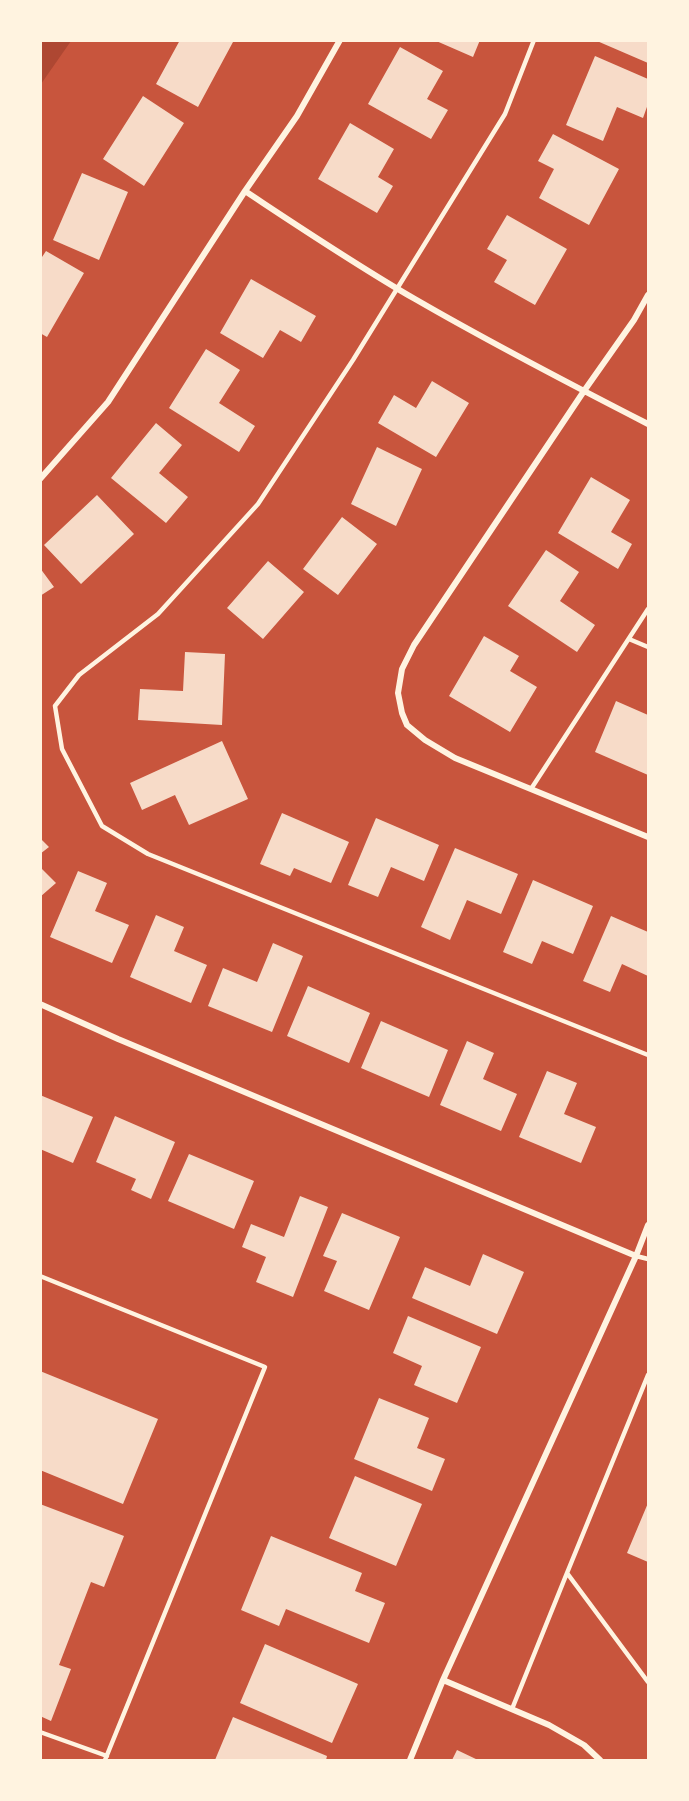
<!DOCTYPE html>
<style>
body{margin:0}
#map{position:relative;width:689px;height:1801px;overflow:hidden;background:#c8553d;font-family:"Varela Round",sans-serif}
canvas{display:block}
.frame{position:absolute;inset:0;border:42px solid #fff3e0;pointer-events:none}
</style>
<div id="map">
<canvas width="689" height="1801"></canvas>
<div class="frame"></div>
</div>
<script>
const ctx = document.querySelector('canvas').getContext('2d');
ctx.lineJoin = 'round';
function fill(path, color) {
  ctx.fillStyle = color;
  ctx.fill(path, 'evenodd');
}
function stroke(path, color, width, dash) {
  ctx.strokeStyle = color;
  ctx.lineWidth = width;
  ctx.lineCap = dash ? 'butt' : 'round';
  ctx.setLineDash(dash || []);
  ctx.stroke(path);
}
fill(new Path2D(`
 M41,40L71,41L41,84L40,41Z`), '#ae4732');
fill(new Path2D(`
 M180,40H231L233,42L198,107L156,84Z
 M434,40H480L473,57Z
 M597,40H648V63L597,41Z
 M400,47L443,71L427,99L448,110L431,139L368,104Z
 M595,56L648,79V104L643,118L617,107L603,141L566,125Z
 M143,96L184,123L144,186L103,159Z
 M350,123L394,149L378,177L393,186L377,213L318,179Z
 M553,134L619,169L589,225L539,198L554,169L538,161Z
 M82,173L128,192L99,260L53,240Z
 M507,215L567,249L535,305L494,282L507,260L487,249Z
 M46,251L84,273L47,337L40,333V260Z
 M251,279L316,316L301,342L280,330L263,358L220,333Z
 M206,349L240,370L219,403L255,426L239,452L169,408Z
 M432,381L469,403L436,457L378,423L394,395L416,408Z
 M156,423L182,445L159,473L188,497L166,523L111,478Z
 M377,447L422,469L396,526L351,504Z
 M591,477L630,500L611,532L632,544L618,569L558,533Z
 M97,495L134,534L81,584L44,545Z
 M342,517L377,544L338,595L303,569Z
 M546,550L579,572L560,601L595,625L577,652L508,606Z
 M268,561L304,592L263,639L227,608Z
 M40,568L54,587L40,596Z
 M484,636L519,656L510,671L537,687L510,732L449,696Z
 M185,652L225,654L222,725L138,720L140,689L183,691Z
 M616,701L648,715V775L595,752Z
 M222,741L248,799L189,825L175,795L142,810L130,783Z
 M282,813L349,842L331,883L294,868L290,876L260,864Z
 M376,818L439,845L424,881L391,867L378,897L348,885Z
 M40,838L49,847L40,854Z
 M455,848L518,874L501,914L467,900L450,940L421,927Z
 M40,867L56,883L40,897Z
 M78,871L107,883L95,911L129,925L112,963L50,937Z
 M533,880L593,906L573,954L542,941L532,964L503,952Z
 M156,915L184,927L174,951L207,965L191,1003L130,977Z
 M611,916L648,932V976L622,964L610,992L583,981Z
 M273,943L303,956L272,1032L208,1006L223,968L257,982Z
 M308,986L370,1013L349,1063L287,1036Z
 M381,1021L448,1050L429,1097L361,1068Z
 M467,1041L494,1053L483,1079L517,1094L501,1131L440,1105Z
 M547,1071L577,1083L564,1114L596,1127L581,1163L519,1137Z
 M40,1095L93,1117L73,1163L40,1149Z
 M115,1116L175,1142L151,1199L131,1190L136,1179L96,1162Z
 M189,1154L254,1181L234,1229L168,1201Z
 M300,1196L328,1207L293,1297L256,1282L266,1257L242,1247L251,1224L284,1237Z
 M342,1213L400,1237L369,1310L324,1291L337,1261L323,1256Z
 M483,1254L524,1272L497,1334L412,1298L425,1267L470,1286Z
 M408,1316L481,1347L457,1403L414,1385L422,1366L393,1353Z
 M40,1371L158,1419L123,1504L40,1470Z
 M379,1398L429,1418L417,1448L445,1459L432,1491L354,1459Z
 M355,1476L422,1504L396,1566L329,1538Z
 M648,1503V1562L627,1553Z
 M40,1504L124,1536L104,1587L91,1582L59,1665L71,1669L51,1721L40,1716Z
 M271,1536L362,1573L355,1591L385,1603L369,1643L286,1609L279,1626L241,1610Z
 M265,1644L358,1684L332,1743L240,1703Z
 M233,1717L327,1756L326,1760H215Z
 M457,1750L478,1760H452Z`), '#f7dbc8');
stroke(new Path2D(`
 M534,40L505,114L353,360L258,504L158,614L79,675L55,706L62,749L102,826L148,854L648,1055
 M629,639L648,647
 M531,789L648,609
 M636,1256L648,1259
 M40,1276L265,1367L105,1760
 M648,1375L567,1573L648,1682
 M512,1709L567,1573
 M40,1732L107,1756`), '#fff3e0', 4.5);
stroke(new Path2D(`
 M245,191C301,228 356,265 415,299C491,343 570,384 648,424
 M648,295L634,320L584,391L414,645L402,669L398,693L402,713L407,725L425,740L455,758L648,837
 M40,479L108,402L245,191L297,116L340,40
 M40,1004L118,1039L636,1256
 M443,1680L549,1725L584,1745L600,1760
 M410,1760L443,1680L636,1256L648,1225`), '#fff3e0', 6);
</script>
